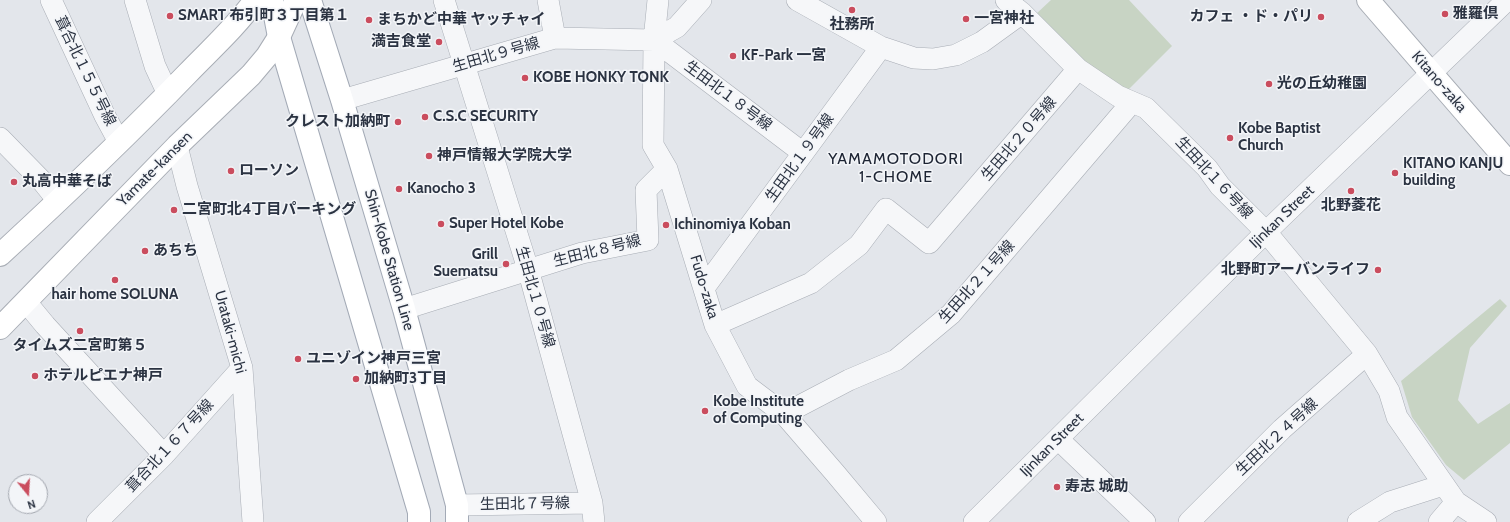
<!DOCTYPE html>
<meta charset="utf-8">
<style>
body{margin:0}
#map{position:relative;width:1510px;height:522px;overflow:hidden;background:#e3e6eb;font-family:Cabin,sans-serif}
canvas{display:block}
.north{position:absolute;left:8px;top:474px;width:40px;height:40px;box-sizing:border-box;background:#f3f5f8;border:1px solid #a3a7af;border-radius:50%;rotate:162deg;font-size:11px;font-weight:700;line-height:16px;text-align:center;color:#2b3342}
.north::after{content:'';display:block;margin:auto;width:14px;height:18px;background:#ca4d5e;clip-path:polygon(50% 0,100% 100%,50% 72%,0 100%)}
</style>
<div id="map">
<canvas width="1510" height="522"></canvas>
<div class="north">N</div>
</div>
<script>
const ctx = document.querySelector('canvas').getContext('2d');
ctx.lineJoin = 'round';
function fill(path, color) {
  ctx.fillStyle = color;
  ctx.fill(path, 'evenodd');
}
function stroke(path, color, width, dash) {
  ctx.strokeStyle = color;
  ctx.lineWidth = width;
  ctx.lineCap = dash ? 'butt' : 'round';
  ctx.setLineDash(dash || []);
  ctx.stroke(path);
}
function drawText(font, color, halo, rows, align = 'center') {
  ctx.font = font + ' Cabin,"Noto Sans JP",sans-serif';
  ctx.lineWidth = 3;
  ctx.setLineDash([]);
  ctx.textBaseline = 'middle';
  ctx.strokeStyle = halo;
  ctx.fillStyle = color;
  for (const [text, x, y, turn = 0] of rows) {
    ctx.save();
    ctx.translate(x, y);
    ctx.rotate((+turn || 0) * Math.PI / 180);
    ctx.textAlign = isNaN(turn) ? turn : align;
    if (halo) ctx.strokeText(text, 0, 0);
    ctx.fillText(text, 0, 0);
    ctx.restore();
  }
}
fill(new Path2D(`
 M1051,0H1129L1172,46L1128,90L1089,66L1036,14Z
 M1500,299L1507,306L1470,348L1458,400L1478,424L1510,403V443L1464,480L1446,465L1412,417L1401,381Z`), '#c8d4c4');
const street = new Path2D(`
 M51,0L105,116L119,142
 M135,0L155,66L168,94
 M444,0L528,269L592,503L594,522
 M548,0L555,38
 M658,0L654,40L653,145L667,169L715,325L747,386L784,414L835,473L876,522
 M797,0L881,47L914,58L933,59L956,55L982,42L1022,13
 M1006,0L1022,13L1078,69L1118,96L1146,108L1207,168L1220,186L1266,232L1367,354L1389,391L1397,417L1456,502L1486,522
 M654,40L803,153
 M342,100L555,38L654,40L677,27L701,0
 M0,138L42,181L58,201
 M177,146L187,186L242,368L253,522
 M704,288L881,47
 M26,302L45,325L164,455
 M404,309L582,253L648,240L646,190L667,169
 M715,325L811,283L859,245L886,209L929,243L1078,69
 M784,414L849,380L896,360L951,314L1132,102
 M1058,439L1145,522
 M457,505L592,503
 M97,522L164,455L242,368
 M974,522L1266,232L1507,0
 M1189,522L1282,429L1367,354
 M1358,522L1390,502L1443,485
 M1439,522L1456,502`);
const secondary = new Path2D(`
 M1368,0L1510,164
 M0,255C64,196 127,136 187,74C210,50 236,27 255,0
 M0,328L177,146L251,75L267,56L279,37L296,0`);
const primary = new Path2D(`
 M272,0L279,37L419,512V522
 M310,0L342,100L404,309L457,505V522`);
stroke(street, '#a8adb5', 22);
stroke(secondary, '#a8adb5', 24);
stroke(primary, '#a3aab6', 24);
stroke(street, '#f6f7f9', 21);
stroke(secondary, '#fff', 22);
stroke(primary, '#fff', 22);
for (const [x, y, r, color] of [
 [852,10,4,"#ca4d5e"],
 [1445,14,4,"#ca4d5e"],
 [170,16,4,"#ca4d5e"],
 [1321,17,4,"#ca4d5e"],
 [966,19,4,"#ca4d5e"],
 [369,20,4,"#ca4d5e"],
 [439,42,4,"#ca4d5e"],
 [733,56,4,"#ca4d5e"],
 [525,78,4,"#ca4d5e"],
 [1269,84,4,"#ca4d5e"],
 [425,117,4,"#ca4d5e"],
 [398,122,4,"#ca4d5e"],
 [1230,138,4,"#ca4d5e"],
 [429,156,4,"#ca4d5e"],
 [231,171,4,"#ca4d5e"],
 [1395,173,4,"#ca4d5e"],
 [14,182,4,"#ca4d5e"],
 [399,189,4,"#ca4d5e"],
 [1351,191,4,"#ca4d5e"],
 [174,210,4,"#ca4d5e"],
 [441,224,4,"#ca4d5e"],
 [666,225,4,"#ca4d5e"],
 [145,251,4,"#ca4d5e"],
 [506,264,4,"#ca4d5e"],
 [1378,270,4,"#ca4d5e"],
 [115,280,4,"#ca4d5e"],
 [80,331,4,"#ca4d5e"],
 [298,359,4,"#ca4d5e"],
 [35,376,4,"#ca4d5e"],
 [356,379,4,"#ca4d5e"],
 [705,411,4,"#ca4d5e"],
 [1057,487,4,"#ca4d5e"]
]) {
  const dot = new Path2D();
  dot.arc(x, y, r, 0, 2 * Math.PI);
  ctx.fillStyle = color;
  ctx.fill(dot);
  stroke(dot, '#f3f5f8', 1.5);
}
drawText('bold 15px', '#2b3342', '#f3f5f8', [
 ["雅羅倶",1453,14],
 ["SMART 布引町３丁目第１",178,16],
 ["カフェ ・ド・パリ",1313,17,"right"],
 ["一宮神社",974,19],
 ["まちかど中華 ヤッチャイ",377,20],
 ["社務所",852,25,"center"],
 ["満吉食堂",431,42,"right"],
 ["KF-Park 一宮",741,56],
 ["KOBE HONKY TONK",533,78],
 ["光の丘幼稚園",1277,84],
 ["C.S.C SECURITY",433,117],
 ["クレスト加納町",390,122,"right"],
 ["Kobe Baptist",1238,129],
 ["Church",1238,146],
 ["神戸情報大学院大学",437,156],
 ["KITANO KANJU",1403,164],
 ["building",1403,181],
 ["ローソン",239,171],
 ["丸高中華そば",22,182],
 ["Kanocho 3",407,189],
 ["北野菱花",1351,206,"center"],
 ["二宮町北4丁目パーキング",182,210],
 ["Super Hotel Kobe",449,224],
 ["Ichinomiya Koban",674,225],
 ["あちち",153,251],
 ["Grill",498,255,"right"],
 ["Suematsu",498,272,"right"],
 ["北野町アーバンライフ",1370,270,"right"],
 ["hair home SOLUNA",115,295,"center"],
 ["タイムズ二宮町第５",80,346,"center"],
 ["ユニゾイン神戸三宮",306,359],
 ["ホテルピエナ神戸",43,376],
 ["加納町3丁目",364,379],
 ["Kobe Institute",713,402],
 ["of Computing",713,419],
 ["寿志 城助",1065,487]
], 'left');
drawText('15px', '#2b3342', '#f3f5f8', [
 ["生田北９号線",496,55,-16],
 ["葺合北１５５号線",85,71,64],
 ["Kitano-zaka",1439,82,49],
 ["生田北１８号線",728,96,37],
 ["生田北２０号線",1019,139,-49],
 ["生田北１９号線",800,158,-54],
 ["Yamate-kansen",155,169,-45],
 ["生田北１６号線",1214,178,47],
 ["Ijinkan Street",1282,217,-44],
 ["生田北８号線",597,251,-14],
 ["Shin-Kobe Station Line",389,260,74],
 ["生田北２１号線",977,282,-48],
 ["Fudo-zaka",704,287,73],
 ["生田北１０号線",535,297,74],
 ["Urataki-michi",230,332,75],
 ["生田北２４号線",1277,437,-43],
 ["Ijinkan Street",1052,445,-45],
 ["葺合北１６７号線",170,446,-47],
 ["生田北７号線",525,504,-1]
]);
ctx.letterSpacing = '1px';
drawText('16px', '#1d2433', '#f3f5f8', [
 ["YAMAMOTODORI",896,159],
 ["1-CHOME",896,177]
]);
ctx.letterSpacing = '0px';
</script>
